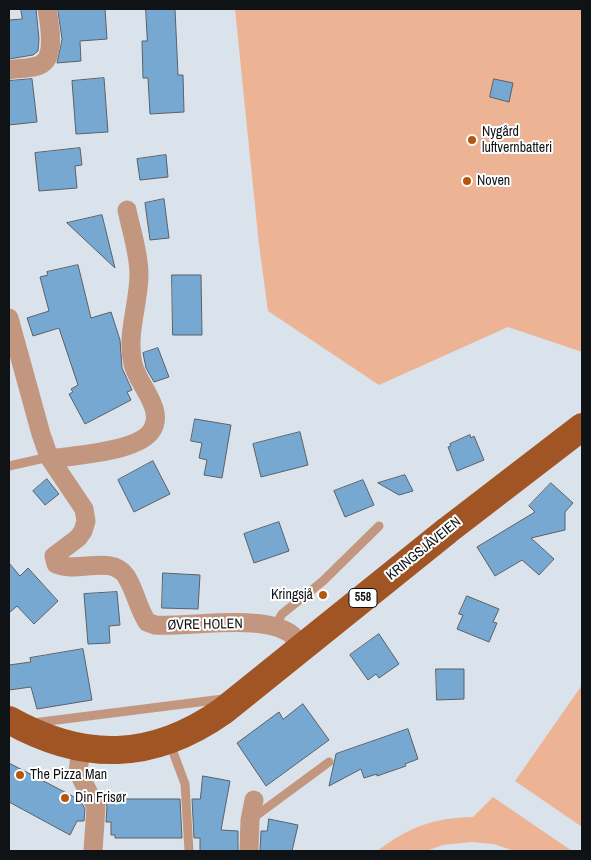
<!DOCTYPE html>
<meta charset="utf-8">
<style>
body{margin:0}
#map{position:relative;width:591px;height:860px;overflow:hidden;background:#dae3ec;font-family:"Archivo Narrow",sans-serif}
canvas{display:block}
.frame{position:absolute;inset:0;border:10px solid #101316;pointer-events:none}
</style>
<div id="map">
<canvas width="591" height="860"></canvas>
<div class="frame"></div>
</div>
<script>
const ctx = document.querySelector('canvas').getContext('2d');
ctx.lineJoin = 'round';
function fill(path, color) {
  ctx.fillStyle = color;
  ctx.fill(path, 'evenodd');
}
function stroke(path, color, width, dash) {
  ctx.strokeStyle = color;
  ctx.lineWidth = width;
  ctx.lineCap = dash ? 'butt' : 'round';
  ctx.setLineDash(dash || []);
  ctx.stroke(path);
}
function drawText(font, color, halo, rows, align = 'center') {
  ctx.font = font + ' "Archivo Narrow",sans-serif';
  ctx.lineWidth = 4;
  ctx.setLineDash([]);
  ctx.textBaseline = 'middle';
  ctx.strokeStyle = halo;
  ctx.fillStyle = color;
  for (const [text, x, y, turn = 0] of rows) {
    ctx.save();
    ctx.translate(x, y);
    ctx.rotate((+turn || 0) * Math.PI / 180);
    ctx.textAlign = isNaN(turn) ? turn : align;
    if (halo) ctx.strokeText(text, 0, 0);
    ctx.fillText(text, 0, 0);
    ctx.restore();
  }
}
fill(new Path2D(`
 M235,9H582V352L508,327L379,385L268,311L259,245Z
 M582,685V827L515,781Z
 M493,797L572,851H514L494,844L472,842L443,845L426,851H377C409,827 433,818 473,817Z`), '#ecb495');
const building = new Path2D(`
 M21,9H36L39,39L38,51L33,55L9,59V20L22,19Z
 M58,9H105L107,39L80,41L81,61L57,63L62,40Z
 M146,9H175L178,75H183L184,112L150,114L148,78H143L142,41H147Z
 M104,78L108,132L76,134L72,81Z
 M32,79L37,122L9,125V81Z
 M494,79L513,83L509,102L490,97Z
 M80,148L82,165L75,166L77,188L39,191L35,153Z
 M166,155L168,177L140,180L137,159Z
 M164,199L169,238L150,240L145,203Z
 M102,215L115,268L67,223Z
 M78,265L91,318L111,312L120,340L122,368L132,390L127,392L131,400L85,424L69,394L73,392L71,389L78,385L59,328L33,336L27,318L49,311L40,277L48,275L47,272Z
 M172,275H201L202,335H173Z
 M158,348L169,377L154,382L146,368L143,353Z
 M195,419L231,425L222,478L204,475L207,460L199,458L202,443L191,441Z
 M300,432L308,465L261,477L253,444Z
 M470,435L471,438L474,436L484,460L457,471L448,447L451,446L450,444Z
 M153,461L170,494L134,512L118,480Z
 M405,475L413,491L399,495L378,483Z
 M47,479L59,494L45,505L33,491Z
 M363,480L374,505L345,517L334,491Z
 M551,483L573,503L565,512V530L531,538L554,559L539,575L522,560L495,576L477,547L535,512L529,506Z
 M279,522L289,551L254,563L244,534Z
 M9,563L20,576L28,568L58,601L34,624L17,606L9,613Z
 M163,573L200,575L198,609L162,608Z
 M117,592L120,625L109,626L110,643L88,644L84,594Z
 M467,596L499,609L493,622L497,623L489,642L457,629L463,615L459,614Z
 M379,634L399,664L379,678L376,674L368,680L350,655Z
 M83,649L92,700L37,709L31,687L9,690V665L31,662L30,658Z
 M436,669H464V699L437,700Z
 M303,704L329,740L266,786L237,743L279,712L283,719Z
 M408,729L418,759L405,764L406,766L377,776V774L364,778L361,769L329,786L336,754Z
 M9,763L80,800L85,809L84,821H77L70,835L9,802Z
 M203,776L230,781L221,830L238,831V851H200V838H194L192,799H200Z
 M105,799H180L182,838H115V835H111V822H106L107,807Z
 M269,819L298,825L292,851H260L261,831H267Z`);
fill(building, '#77a8d1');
stroke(building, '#596168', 1);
stroke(new Path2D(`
 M9,466L49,457
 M274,627L282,614L323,581L379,526
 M33,723L223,699
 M169,741L185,784L189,851
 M253,818L329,762`), '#c3977f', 9);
stroke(new Path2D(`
 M9,70C18,68 31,69 40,65C57,57 49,23 47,9
 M9,318L41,434L49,457L84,509L86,521L83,531L78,538L54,556L56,564C77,574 111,554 126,576C135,590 138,608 147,622L155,625C190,627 257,615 286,631C293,634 298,641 303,647
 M49,457L60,458C83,454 139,451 152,430C165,409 138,385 133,364C126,334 139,304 139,274C139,253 131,230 127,210
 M81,748L78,772L96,807L93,851
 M249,851L250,820L254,800`), '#c3977f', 19);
stroke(new Path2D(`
 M9,720C84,762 152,761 223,711L448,530L582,427`), '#a25524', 28);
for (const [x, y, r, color] of [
 [472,140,5,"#b5560f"],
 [467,181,5,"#b5560f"],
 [323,595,5,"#b5560f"],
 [20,775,5,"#b5560f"],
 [65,798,5,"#b5560f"]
]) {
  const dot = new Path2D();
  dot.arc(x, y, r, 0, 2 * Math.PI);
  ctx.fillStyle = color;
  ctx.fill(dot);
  stroke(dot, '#fff', 2);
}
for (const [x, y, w] of [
 [363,598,28]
]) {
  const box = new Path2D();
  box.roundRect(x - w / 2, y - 9.5, w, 19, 4);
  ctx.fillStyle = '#fff';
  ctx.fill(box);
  stroke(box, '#101316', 1);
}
drawText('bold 12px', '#101316', null, [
 ["558",363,598]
]);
drawText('14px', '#101316', '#fff', [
 ["Nygård",482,132],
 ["luftvernbatteri",482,148],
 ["Noven",477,181],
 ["Kringsjå",313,595,"right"],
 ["The Pizza Man",30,775],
 ["Din Frisør",75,798]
], 'left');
drawText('14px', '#101316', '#fff', [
 ["KRINGSJÅVEIEN",424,549,-39],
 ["ØVRE HOLEN",205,625,-1]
]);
</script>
